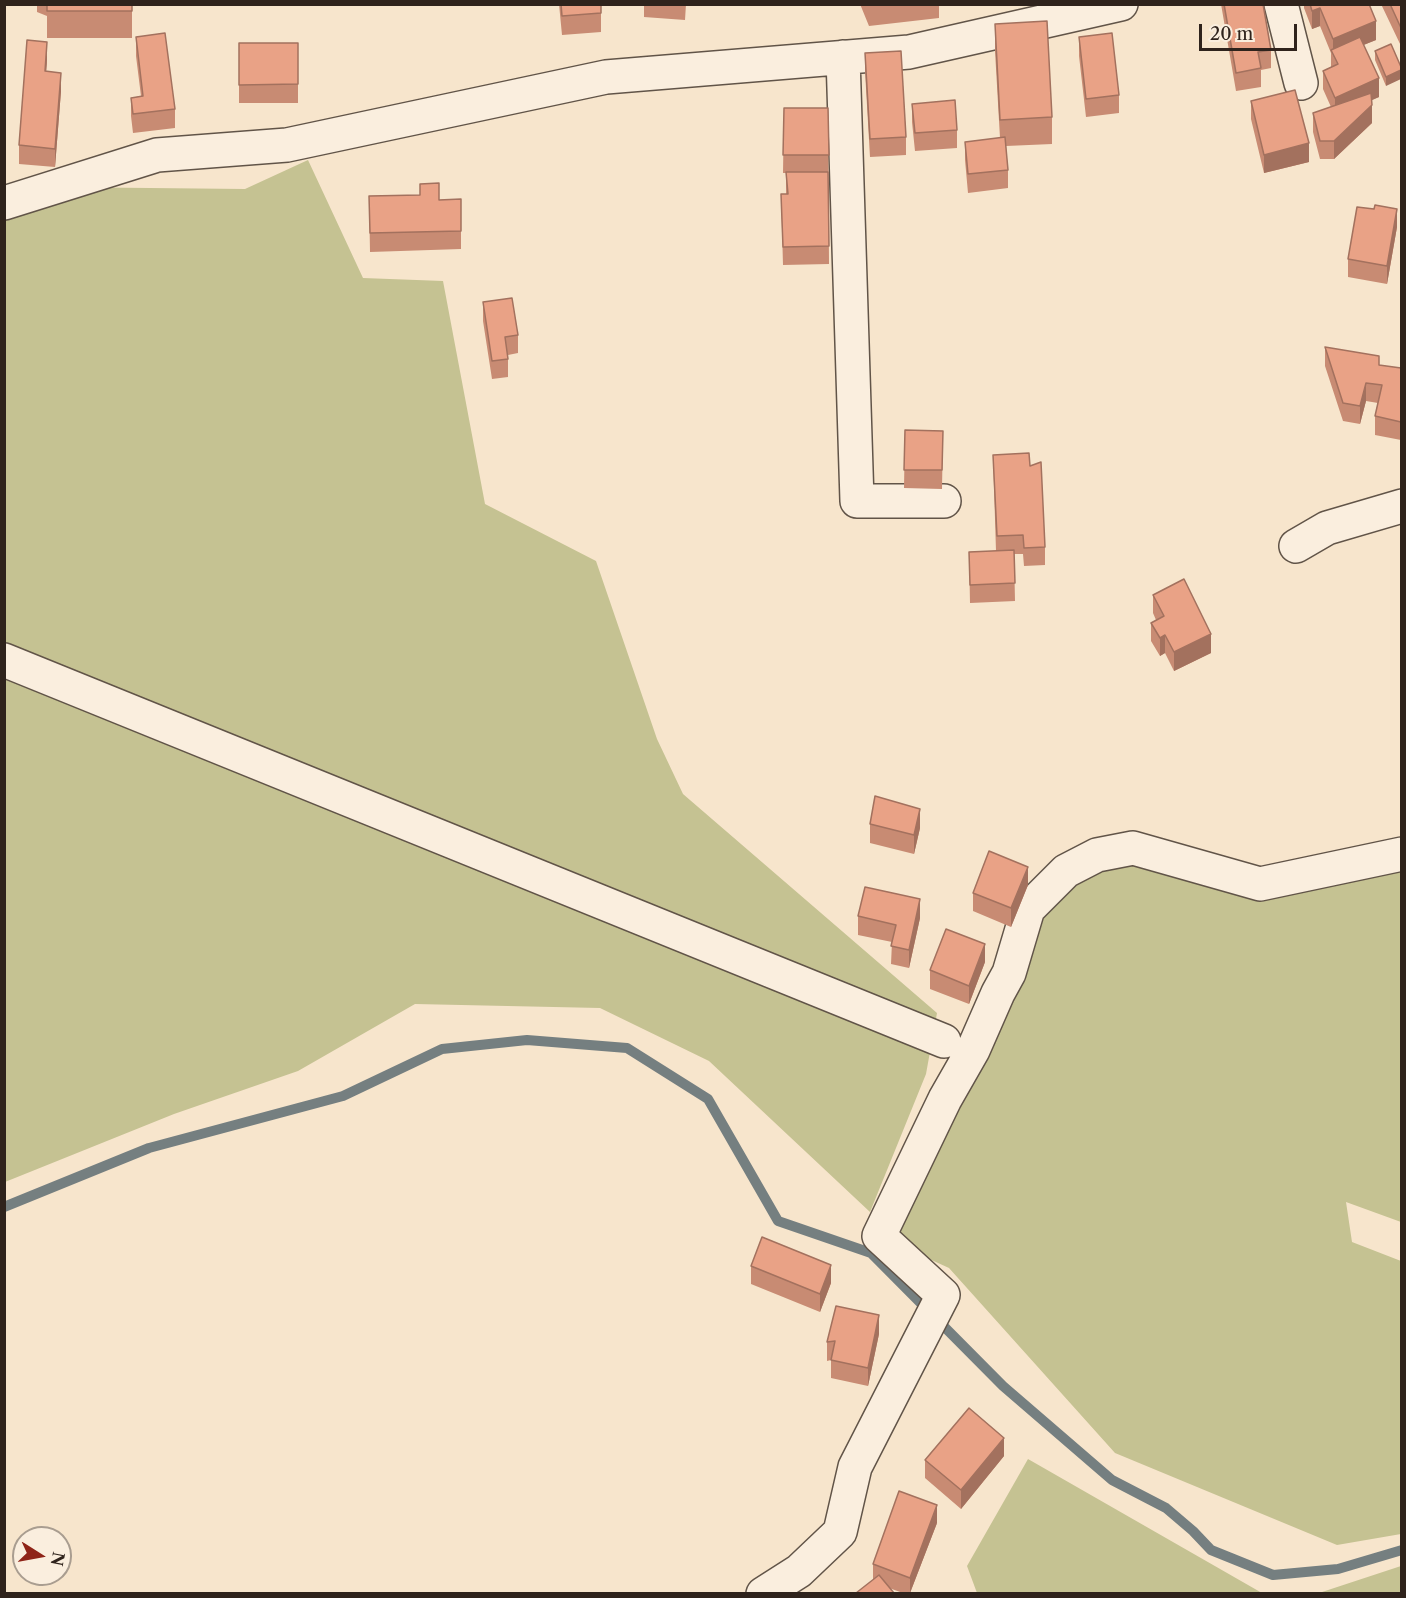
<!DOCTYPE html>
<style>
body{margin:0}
#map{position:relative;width:1406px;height:1598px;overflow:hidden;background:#f7e5cc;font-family:"Libre Caslon Text",serif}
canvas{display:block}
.frame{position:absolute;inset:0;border:6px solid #2f231c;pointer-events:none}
.north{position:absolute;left:12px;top:1526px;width:60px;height:60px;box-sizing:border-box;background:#faeede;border:2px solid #a99d90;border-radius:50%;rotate:101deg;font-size:16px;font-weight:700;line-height:24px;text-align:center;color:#2f231c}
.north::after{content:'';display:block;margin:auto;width:21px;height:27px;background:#8f2418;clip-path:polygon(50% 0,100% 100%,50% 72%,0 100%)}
.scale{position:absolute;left:1199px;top:24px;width:98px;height:27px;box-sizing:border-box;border:3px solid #2f231c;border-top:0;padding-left:8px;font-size:18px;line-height:21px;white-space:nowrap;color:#2f231c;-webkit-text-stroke:4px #faeede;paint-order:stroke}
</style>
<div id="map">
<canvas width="1406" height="1598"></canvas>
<div class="frame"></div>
<div class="north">N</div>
<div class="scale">20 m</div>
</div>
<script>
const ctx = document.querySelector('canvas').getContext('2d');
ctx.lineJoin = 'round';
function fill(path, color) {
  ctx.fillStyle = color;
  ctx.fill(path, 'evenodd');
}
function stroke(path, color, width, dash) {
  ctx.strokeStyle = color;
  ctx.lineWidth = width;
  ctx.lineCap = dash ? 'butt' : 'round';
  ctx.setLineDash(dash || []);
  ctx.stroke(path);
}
fill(new Path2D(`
 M308,160L363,278L443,281L485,504L596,561L657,739L683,794L937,1013L926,1074L870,1212L709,1061L600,1008L415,1004L298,1071L174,1114L5,1182L4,190L54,187L245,189Z
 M1401,854V1222L1346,1202L1352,1242L1401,1261V1534L1337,1545L1115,1453L949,1268L879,1236L1042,895L1125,856L1243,895Z
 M1028,1459L1262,1593H977L967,1566Z
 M1401,1566V1593H1319Z`), '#c5c292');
stroke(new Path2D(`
 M4,1207L149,1148L343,1096L442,1049L527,1040L627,1048L708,1099L778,1221L871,1253L1003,1386L1112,1480L1166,1508L1193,1531L1211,1550L1273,1575L1338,1569L1402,1550`), '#757f80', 10);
const street = new Path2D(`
 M1281,4L1301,83
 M843,57L857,501H944
 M4,203L157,155L287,145L606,77L909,52L1121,4
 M1296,546L1327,528L1402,506
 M4,660L944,1041
 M763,1594L799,1571L840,1532L855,1467L943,1295L879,1236L945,1099L973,1050L998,993L1009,973L1028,909L1066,871L1097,855L1133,848L1260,884L1402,854`);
stroke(street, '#615448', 36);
stroke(street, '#faeede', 33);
fill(new Path2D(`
 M37,4H132V38H47V16L37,12Z
 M559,4H601V32L562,35Z
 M644,4H686L685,20L644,17Z
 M860,4H939V18L869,26Z
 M1221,4H1263L1271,50V68L1261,70V87L1236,91Z
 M1304,4H1369L1376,40L1363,45L1379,97L1371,100L1372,123L1334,159H1320L1313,132V113L1331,107L1323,89V71L1331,67V53L1320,26L1312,29L1304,8Z
 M1381,4H1401V46Z
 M995,24L1052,117V144L1006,146L1008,170V188L968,193L965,160V142L1000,138L995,51Z
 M136,37L175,109V128L133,133L131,116V98L141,96L136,56Z
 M1079,37L1119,95V113L1086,117L1079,56Z
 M239,43H298V103H239Z
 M1391,44L1386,86L1375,60V51Z
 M865,53L906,137V155L870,157L865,71Z
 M47,60L46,72L61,91L55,167L19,164V145Z
 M1251,101L1309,162L1264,173L1251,119Z
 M912,104L957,130V148L915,151L912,122Z
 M784,108H828L829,264L783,265L781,194H786V173H783Z
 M369,196L439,200L461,199V249L370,252Z
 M1374,209L1397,227L1387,284L1348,277V259Z
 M483,302L518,335V353L508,355V377L492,379L483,321Z
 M1325,347L1379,365L1401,368V440L1375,435V416L1378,403L1366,401L1360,424L1343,421L1325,366Z
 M905,430L943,431L942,489L904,488Z
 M993,455L1030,466L1045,547V565L1024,566L1023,554H1014L1015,601L970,603L969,552L996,551Z
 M1153,595L1211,653L1174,671L1165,653L1160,656L1151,641V623L1156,620L1153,613Z
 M870,824L920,828L914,854L870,843Z
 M1028,885L1011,927L973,911V893Z
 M858,916L920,918L909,968L891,964L892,942L858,935Z
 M985,962L969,1004L930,989V970Z
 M751,1266L831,1283L820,1312L751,1284Z
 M879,1334L868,1386L831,1378V1360L827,1361V1342Z
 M1004,1456L961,1509L925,1478V1460Z
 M937,1523L910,1593H903L889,1588L873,1580V1564Z`), '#c88b73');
fill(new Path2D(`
 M1320,8V26L1312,29V11Z
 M1376,21V40L1334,57L1333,54V39Z
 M47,42V60L45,90V71Z
 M1401,70V79L1386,86V77Z
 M61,73V91L55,167V149Z
 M1379,78V97L1335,117V98Z
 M1372,105V123L1334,159V141Z
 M1309,143V162L1264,173V155Z
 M1397,209V227L1387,284V266Z
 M1366,383V401L1360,424V406Z
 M1211,634V653L1174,671V652Z
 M1165,635V653L1160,656V638Z
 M920,809V828L914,854V835Z
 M1028,867V885L1011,927V908Z
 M920,899V918L909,968V950Z
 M985,944V962L969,1004V986Z
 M831,1265V1283L820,1312V1294Z
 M879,1315V1334L868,1386V1368Z
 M1004,1438V1456L961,1509V1490Z
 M937,1505V1523L910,1593V1578Z`), '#a3715e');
const building = new Path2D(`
 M47,4H132V11H47Z
 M561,4H601V13L562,16Z
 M1224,4H1263L1271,50L1258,52L1261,68L1236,73Z
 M1310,4H1369L1376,21L1333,39L1320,8L1312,11Z
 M1390,4H1401V28Z
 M1047,21L1052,117L1000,120L995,24Z
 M165,33L175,109L133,114L131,98L143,96L136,37Z
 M1112,33L1119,95L1086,99L1079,37Z
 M1360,37L1379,78L1335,98L1323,71L1338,64L1331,50Z
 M27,40L47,42L45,71L61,73L55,149L19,145Z
 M239,43H298V84L239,85Z
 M1391,44L1401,67V70L1386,77L1375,51Z
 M901,51L906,137L870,139L865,53Z
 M1295,90L1309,143L1264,155L1251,101Z
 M1371,93L1372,105L1334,141H1320L1313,113Z
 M955,100L957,130L915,133L912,104Z
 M784,108H828L829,155H783Z
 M1005,137L1008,170L968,174L965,142Z
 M786,172H828L829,246L783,247L781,194H788Z
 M439,183V200L461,199V231L370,233L369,196L420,195V184Z
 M1375,205L1397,209L1387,266L1348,259L1357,207L1374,209Z
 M512,298L518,335L505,337L508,359L492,361L483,302Z
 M1325,347L1379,356V365L1401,368V422L1375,416L1382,385L1366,383L1360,406L1343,403Z
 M905,430L943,431L942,470H904Z
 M1029,453L1030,466L1041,462L1045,547L1024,548L1023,535L997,536L993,455Z
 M1014,550L1015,583L970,585L969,552Z
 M1184,579L1211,634L1174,652L1165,635L1160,638L1151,623L1164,616L1153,595Z
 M875,796L920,809L914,835L870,824Z
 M989,851L1028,867L1011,908L973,893Z
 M865,887L920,899L909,950L891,946L896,925L858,916Z
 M946,929L985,944L969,986L930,970Z
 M762,1237L831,1265L820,1294L751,1266Z
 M836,1306L879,1315L868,1368L831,1360L835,1341L827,1342Z
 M969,1408L1004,1438L961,1490L925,1460Z
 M899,1491L937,1505L910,1578L873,1564Z
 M879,1575L894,1593H856Z`);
fill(building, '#e9a286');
stroke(building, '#a3715e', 1.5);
</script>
